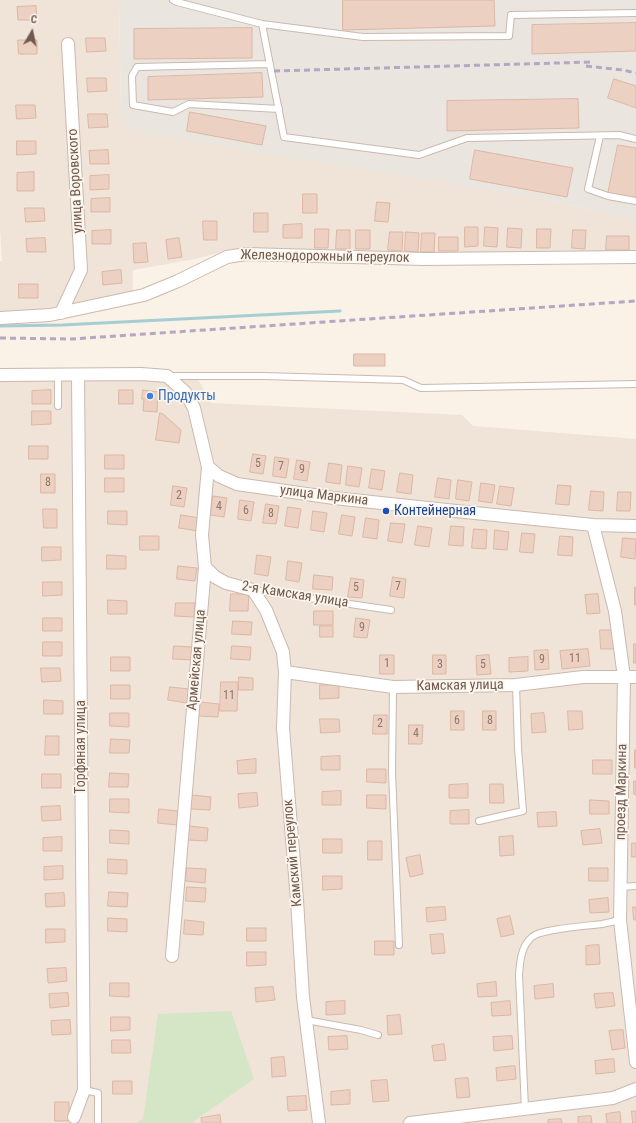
<!DOCTYPE html>
<meta charset="utf-8">
<style>
body{margin:0}
#map{position:relative;width:636px;height:1123px;overflow:hidden;background:#faf1e7;font-family:"Roboto Condensed",sans-serif}
canvas{display:block}
.north{position:absolute;left:12px;top:12px;width:40px;height:40px;-webkit-text-stroke:3px #fdf6ed;paint-order:stroke;rotate:9deg;font-size:11px;font-weight:700;line-height:16px;text-align:center;color:#70594f}
.north::after{content:'';display:block;margin:auto;width:14px;height:18px;background:#70594f;clip-path:polygon(50% 0,100% 100%,50% 72%,0 100%)}
</style>
<div id="map">
<canvas width="636" height="1123"></canvas>
<div class="north">С</div>
</div>
<script>
const ctx = document.querySelector('canvas').getContext('2d');
ctx.lineJoin = 'round';
function fill(path, color) {
  ctx.fillStyle = color;
  ctx.fill(path, 'evenodd');
}
function stroke(path, color, width, dash) {
  ctx.strokeStyle = color;
  ctx.lineWidth = width;
  ctx.lineCap = dash ? 'butt' : 'round';
  ctx.setLineDash(dash || []);
  ctx.stroke(path);
}
function drawText(font, color, halo, rows, align = 'center') {
  ctx.font = font + ' "Roboto Condensed",sans-serif';
  ctx.lineWidth = 3.5;
  ctx.setLineDash([]);
  ctx.textBaseline = 'middle';
  ctx.strokeStyle = halo;
  ctx.fillStyle = color;
  for (const [text, x, y, turn = 0] of rows) {
    ctx.save();
    ctx.translate(x, y);
    ctx.rotate((+turn || 0) * Math.PI / 180);
    ctx.textAlign = isNaN(turn) ? turn : align;
    if (halo) ctx.strokeText(text, 0, 0);
    ctx.fillText(text, 0, 0);
    ctx.restore();
  }
}
fill(new Path2D(`
 M0,0H119L121,116L549,200L636,220V253L461,255L376,252L230,250L195,259L133,270V291L35,311L0,312V261H2L0,228Z
 M194,372L211,403L462,415L473,426L636,439V1123H0V377Z`), '#f0e3d7');
fill(new Path2D(`
 M119,0H636V220L549,200L139,132L129,128L124,122L121,116Z`), '#ebe5e0');
fill(new Path2D(`
 M231,1011L254,1079L194,1121V1123H136L143,1119L158,1014Z`), '#d5e6c7');
stroke(new Path2D(`
 M0,326L62,325L340,311`), '#a5cdd2', 3);
const building = new Path2D(`
 M343,0H494L495,26L343,30Z
 M36,6L37,20H18L17,7Z
 M636,23V51L532,54V25Z
 M252,28V58L134,59V29Z
 M86,38H105L106,51L87,52Z
 M18,40H37V54H19Z
 M262,73L263,97L148,100V77Z
 M87,78H106L107,91L88,92Z
 M614,79L636,86V108L608,98Z
 M578,99L579,128L447,131V101Z
 M16,105H35L36,118L17,119Z
 M190,112L266,126L262,145L187,131Z
 M88,114H107L108,127L89,128Z
 M17,141H36V154L17,155Z
 M618,145L636,148V200L608,194Z
 M108,150L109,164H90L89,151Z
 M475,150L573,168L567,197L470,179Z
 M34,172V191H17V173Z
 M109,175V189L90,190V176Z
 M303,194H317V213H303Z
 M110,198V212H91V199Z
 M377,202L390,203L388,222L375,221Z
 M25,208H44L45,221L26,222Z
 M254,213H268V232H254Z
 M203,221H217V240H204Z
 M302,224V238H283V225Z
 M465,227H478V246L465,247Z
 M485,227L498,228L497,247L484,246Z
 M508,228L522,229L521,248L507,247Z
 M315,229H329L328,248H315Z
 M537,229H551L550,248H537Z
 M111,230V244H92V231Z
 M337,230H350V249H336Z
 M356,230H370V249H356Z
 M573,230H586L585,249L572,248Z
 M390,232H403L402,251L388,250Z
 M406,232L419,233L418,252L405,251Z
 M422,233H435L434,252H421Z
 M607,236H629V250H606Z
 M439,237H458V251H439Z
 M45,238L46,252H27L26,239Z
 M179,238L182,257L168,259L166,240Z
 M146,243L148,262L134,263L133,244Z
 M121,270L122,283L103,285L102,272Z
 M19,284H38V298H19Z
 M354,354H385V366H354Z
 M51,390V404H32V391Z
 M119,390H133V404H119Z
 M143,390L158,392L157,412L143,411L144,399H142Z
 M32,411H51V424L32,425Z
 M160,413L163,414L181,430L179,443L156,440Z
 M29,446H48V459H29Z
 M253,454L266,456L263,474L250,472Z
 M105,455H124V469H105Z
 M275,457L289,459L286,478L273,476Z
 M297,460L310,462L307,481L294,479Z
 M329,463L342,465L340,484L326,482Z
 M348,466L362,468L359,487L346,485Z
 M372,469L385,471L382,490L369,488Z
 M400,473L413,475L411,494L397,492Z
 M41,474H55V493H41Z
 M105,478H124V492H105Z
 M438,478L451,480L449,499L435,497Z
 M458,480L472,482L469,501L456,499Z
 M481,483L495,485L492,503L479,501Z
 M558,485L571,486L569,505L556,504Z
 M173,486L187,488L184,507L171,505Z
 M500,486L514,488L511,506L497,504Z
 M591,491L604,492L603,511L589,510Z
 M618,492H631L630,511H617Z
 M213,496L227,498L224,517L211,515Z
 M240,500L254,502L251,521L238,519Z
 M266,504L279,506L276,524L263,523Z
 M288,507L301,509L298,528L285,526Z
 M43,509H57V528H44Z
 M108,511H127V525L108,524Z
 M313,511L327,513L324,532L311,530Z
 M181,515L200,518L198,531L179,528Z
 M342,515L355,517L352,536L339,534Z
 M366,518L379,520L377,539L363,537Z
 M391,523L405,524L402,543L388,541Z
 M418,526L432,528L429,547L415,545Z
 M451,526L464,527L463,546L449,545Z
 M474,529L487,530L486,549L472,548Z
 M495,530L509,532L507,550L494,549Z
 M522,533L535,534L533,553L520,552Z
 M140,536H159V550H140Z
 M560,536L573,537L572,556L558,555Z
 M623,538L636,539L635,559L621,557Z
 M42,547H61V560L42,561Z
 M107,555L126,556V569H107Z
 M257,555L271,557L268,576L255,574Z
 M288,561L302,563L299,582L286,580Z
 M178,566L197,568L195,581L177,579Z
 M314,575L333,577L332,590L313,589Z
 M393,577L406,579L404,598L390,596Z
 M351,578L364,580L362,598L348,597Z
 M43,582H62V595L43,596Z
 M635,587H636V605H635Z
 M231,594H249L248,611H230Z
 M598,594L600,613L587,614L585,595Z
 M108,600L127,601V614H108Z
 M176,603H195L194,617L175,616Z
 M314,611H333V625H314Z
 M43,618H62V631H43Z
 M356,618L370,620L367,638L354,637Z
 M233,621L252,622L251,635L232,634Z
 M320,626H333V637H320Z
 M600,630H613L614,649H601Z
 M43,642H62V656H43Z
 M634,644H636V663H634Z
 M174,646L193,647L192,660L173,659Z
 M232,646L251,647L250,660L231,659Z
 M588,649L590,666L562,669L560,651Z
 M548,650L549,669L535,670L534,651Z
 M380,655H394V674H380Z
 M433,655H446V674H433Z
 M489,655L491,674L477,675L476,656Z
 M111,657H130V671H111Z
 M528,657V671L509,672V658Z
 M41,668H60L61,681L42,682Z
 M239,677L253,678V690H239Z
 M221,682H238L237,711H220Z
 M111,685H130V699H111Z
 M320,685H339V698L320,699Z
 M170,687L189,689L187,703L168,700Z
 M44,700L63,701V714H44Z
 M200,702L219,704L218,717L199,716Z
 M451,711H464V730H451Z
 M483,711H496V730H483Z
 M568,711H582L583,729L569,730Z
 M110,713H129V727L110,726Z
 M544,713L546,732L532,733L531,714Z
 M374,715H387V734H373Z
 M320,719H339L340,732L321,733Z
 M409,725H423L422,744H409Z
 M46,736H59V755H45Z
 M111,739L130,740L129,753H110Z
 M635,750H636V768H635Z
 M340,756V770H321V757Z
 M256,759V773L238,774L237,761Z
 M593,760H612V774H593Z
 M367,769H386V783L367,782Z
 M110,773L129,774L128,787H109Z
 M42,774H61V788H42Z
 M634,781H636V795L634,794Z
 M468,784V798H449V785Z
 M490,784H503L504,803H490Z
 M341,791V805H322V792Z
 M257,793L258,806L239,808L238,794Z
 M192,795L211,797L210,810L191,809Z
 M367,795H386V809L367,808Z
 M110,799H129V813L110,812Z
 M590,800L609,801V814H590Z
 M60,806L61,820L42,821L41,807Z
 M159,809L178,811L177,825L158,823Z
 M469,810V824H450V811Z
 M556,812L557,826L538,827L537,813Z
 M189,826L208,828L207,841L188,840Z
 M600,829L602,843L583,845L581,831Z
 M110,830L129,831V844L110,843Z
 M513,836L514,855L500,856L499,837Z
 M62,837V851H43V838Z
 M323,839H342V853H323Z
 M368,841H382V860H368Z
 M632,843H636V857H632Z
 M420,855L423,874L410,877L406,858Z
 M108,859L127,860V874L108,873Z
 M63,866V879L44,880V867Z
 M187,868L206,869L205,883L186,881Z
 M589,868H608V881H589Z
 M323,876H342V889L323,890Z
 M187,887L206,888L205,902L186,901Z
 M109,892L128,893L127,907L108,906Z
 M64,893L65,906L46,907L45,894Z
 M608,898L609,912L590,913L589,900Z
 M445,907L446,920L427,922L426,908Z
 M633,907H636V920H634Z
 M510,916L514,934L501,937L497,919Z
 M108,918L127,919V932L108,931Z
 M185,920L204,922L203,935L184,934Z
 M247,928H266V941H247Z
 M46,929H65V942L46,943Z
 M443,934L445,953L432,954L430,935Z
 M375,941H394V955H375Z
 M599,945L600,964L586,965V946Z
 M247,952H266V965L247,966Z
 M66,968L67,981L48,983L47,969Z
 M496,982L497,996L478,997L477,984Z
 M110,983H129V997L110,996Z
 M553,984L554,997L535,999L534,986Z
 M273,987L275,1000L256,1002L255,988Z
 M68,993L69,1006L50,1008L49,994Z
 M613,993L615,1006L596,1008L594,994Z
 M345,1001V1014L326,1015V1002Z
 M510,1001L511,1015L492,1016L491,1003Z
 M400,1015L402,1034L388,1035L387,1016Z
 M111,1017H130V1030L111,1031Z
 M70,1020L71,1034L52,1035L51,1021Z
 M623,1030L625,1048L612,1050L609,1031Z
 M347,1036L348,1049L329,1050L328,1037Z
 M512,1036L513,1049L494,1051L493,1037Z
 M112,1040H130L131,1053H112Z
 M444,1044L446,1060L434,1061L432,1046Z
 M284,1057L286,1076L272,1077L271,1058Z
 M614,1059L615,1072L596,1074L595,1061Z
 M515,1066L516,1079L497,1081L496,1068Z
 M468,1078L470,1097L457,1098L455,1079Z
 M387,1080L389,1101L373,1102L371,1081Z
 M113,1081H132V1094H113Z
 M350,1090V1104L331,1105V1092Z
 M306,1096L307,1110L288,1111L287,1097Z
 M55,1102H69V1121H55Z
 M632,1111H636V1123H633Z
 M620,1112L621,1123H607L606,1114Z
 M220,1115L221,1123H202L201,1118Z
 M591,1116L592,1123H578V1117Z
 M561,1119L562,1123H548V1120Z`);
fill(building, '#ecd0c2');
stroke(building, '#ddb7a4', 1);
const lane = new Path2D(`
 M173,0L177,2L262,24L363,37L509,36L511,15L636,13
 M262,24L284,137L419,155L467,138L619,135L636,139
 M270,64L137,67L132,76L133,105L173,112L189,104L279,109
 M600,136L588,189L608,196L636,201
 M58,375V406
 M169,376H263L403,380L421,388L636,384
 M254,590L391,610
 M393,687L392,772L399,945
 M479,821L523,811L518,748L516,685
 M620,887L636,886
 M306,1020L361,1030L378,1035
 M84,1090L98,1093V1123
 M525,1109L519,975C520,962 521,946 532,937C541,929 587,926 602,924C608,923 614,921 620,920`);
const street = new Path2D(`
 M61,313L81,270L68,44
 M0,318L50,315L144,295L178,281L227,257L246,254L424,259L636,257
 M0,375L141,374L167,376L185,392L194,408L208,467L202,535L205,567L172,956
 M208,467L219,476L237,484L334,498L475,513L593,525L636,526
 M593,525L615,611L624,677L620,920L636,1062
 M205,567L215,577L226,583L253,590L266,610L283,652L285,672L283,728L297,900L303,997L319,1123
 M285,672L393,687L516,685L583,677H636
 M74,1117L84,1090L78,375
 M410,1123L613,1098L636,1089`);
stroke(lane, '#cab9af', 8);
stroke(street, '#cab9af', 14);
stroke(lane, '#fff', 6);
stroke(street, '#fff', 12);
stroke(new Path2D(`
 M586,66L623,70L636,73
 M274,71L593,62
 M0,338L71,339L636,301`), '#b4a7c2', 3, [6, 4]);
for (const [x, y, r, color] of [
 [150,396,4,"#3f7fe0"],
 [386,511,4,"#1a4fb4"]
]) {
  const dot = new Path2D();
  dot.arc(x, y, r, 0, 2 * Math.PI);
  ctx.fillStyle = color;
  ctx.fill(dot);
  stroke(dot, '#fdf6ed', 1.5);
}
drawText('12px', '#8f776c', null, [
 ["5",258,464],
 ["7",281,467],
 ["9",302,470],
 ["8",48,483],
 ["2",179,496],
 ["4",219,507],
 ["6",246,511],
 ["8",271,514],
 ["7",398,587],
 ["5",356,588],
 ["9",362,628],
 ["11",575,659],
 ["9",542,660],
 ["1",387,664],
 ["3",440,665],
 ["5",483,665],
 ["11",229,696],
 ["6",457,721],
 ["8",490,721],
 ["2",380,724],
 ["4",416,734]
]);
drawText('14px', '#70594f', '#fdf6ed', [
 ["улица Воровского",76,181,-93],
 ["Железнодорожный переулок",325,257,1],
 ["улица Маркина",324,496,7],
 ["2-я Камская улица",295,595,9],
 ["Армейская улица",197,660,-85],
 ["Камская улица",460,686,-1],
 ["Торфяная улица",81,747,-90],
 ["проезд Маркина",622,792,-89],
 ["Камский переулок",293,853,-95]
]);
drawText('14px', '#366cbe', '#fdf6ed', [
 ["Продукты",158,396]
], 'left');
drawText('14px', '#164399', '#fdf6ed', [
 ["Контейнерная",394,511]
], 'left');
</script>
